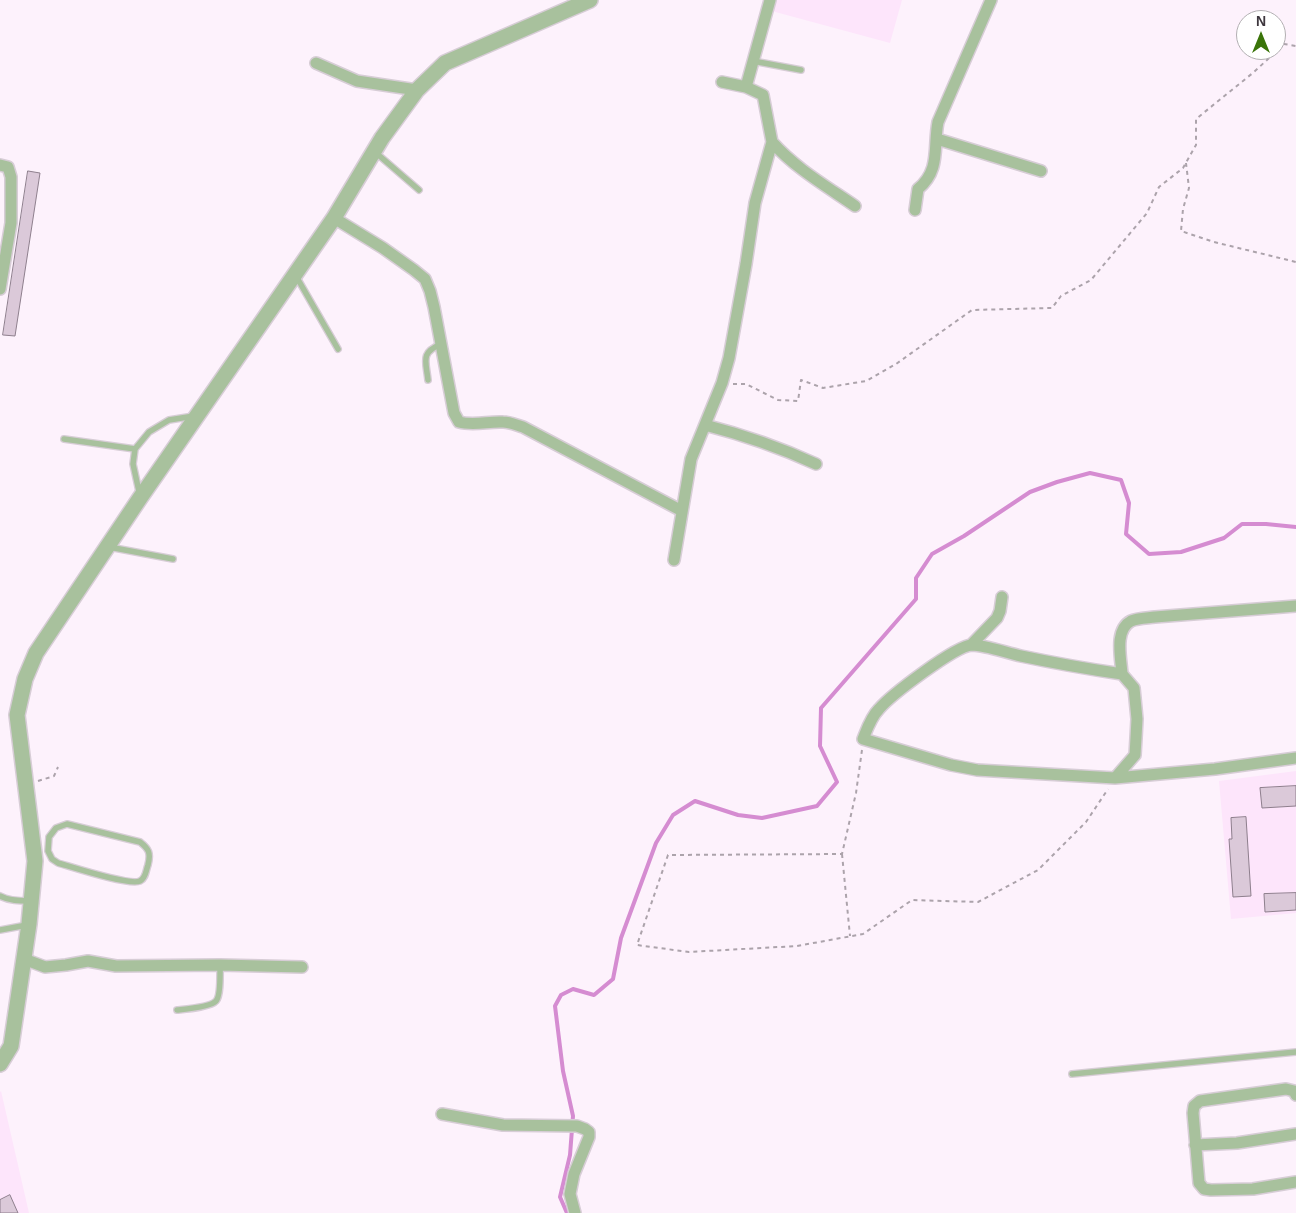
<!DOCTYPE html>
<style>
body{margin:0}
#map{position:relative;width:1296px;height:1213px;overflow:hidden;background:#fdf2fc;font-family:Helvetica,sans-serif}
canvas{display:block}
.north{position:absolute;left:1236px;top:10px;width:50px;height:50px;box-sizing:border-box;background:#fff;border:1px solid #b2afb2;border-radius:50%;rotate:0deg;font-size:14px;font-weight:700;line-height:20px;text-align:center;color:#3e373e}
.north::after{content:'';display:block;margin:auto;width:18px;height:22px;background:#3a7409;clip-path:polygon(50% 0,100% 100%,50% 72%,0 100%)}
</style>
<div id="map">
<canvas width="1296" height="1213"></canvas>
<div class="north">N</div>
</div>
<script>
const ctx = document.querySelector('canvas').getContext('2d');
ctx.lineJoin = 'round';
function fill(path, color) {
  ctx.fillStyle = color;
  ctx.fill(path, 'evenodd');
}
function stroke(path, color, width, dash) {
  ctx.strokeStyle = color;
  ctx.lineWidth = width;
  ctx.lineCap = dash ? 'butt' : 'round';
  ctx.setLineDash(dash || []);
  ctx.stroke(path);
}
fill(new Path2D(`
 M771,0H902L890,43L768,10Z
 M1296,771V913L1231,919L1219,781Z
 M1,1091L29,1213H0V1092Z`), '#fde5fb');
stroke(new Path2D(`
 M567,1213L560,1197L570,1155L573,1116L563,1071L555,1006L561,995L573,989L594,995L613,979L621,938L656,843L673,815L695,801L738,815L762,818L817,806L837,782L820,746L821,708L916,599V578L932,554L964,536L1030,492L1057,482L1090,473L1121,480L1129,503L1126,534L1149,554L1181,552L1224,538L1242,524H1266L1296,527`), '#d58cd1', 4);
const building = new Path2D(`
 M28,171L40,173L15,336L3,335Z
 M1296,786V806L1262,808L1260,788Z
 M1246,817L1251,896L1233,897L1229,839H1232L1231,818Z
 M1296,893V910L1265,912L1264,894Z
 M10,1195L18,1213H0V1200Z`);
fill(building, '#dbc9d9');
stroke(building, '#8e7f8d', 1);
const service = new Path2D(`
 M753,61L801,70
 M375,152L419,190
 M296,276L338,349
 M428,380C426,361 420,353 441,344
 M64,439L135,449
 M140,496L133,464L135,449L149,432L169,420L194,416
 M109,547L173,559
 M67,824L140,842C149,849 151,853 148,865C146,870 146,878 140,881C130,886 72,867 58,863L52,859L48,851L49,837L56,828Z
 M0,896C9,901 20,901 29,901
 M0,930L27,925
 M177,1010C186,1009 211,1007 216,1001C221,996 220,973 220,965
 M1072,1074L1296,1052`);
const minor = new Path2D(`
 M316,63L357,81L417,90
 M722,82L746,87L770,0
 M937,139L1041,171
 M772,142C795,168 826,186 855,206
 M0,165L8,167L11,177V223L0,289
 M915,210L918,189C941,170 933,147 938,122L991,0
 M334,218L383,248L414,270L425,279L430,291L434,307L454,413L459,422C474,426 489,421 503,422C510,422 516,425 523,427L682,511
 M705,425C744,435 779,447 816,464
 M674,560L691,459L722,383L729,358L746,264L755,203L772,142L763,95L746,87
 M1296,606L1155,617C1148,618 1137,618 1131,621C1114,630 1121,658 1122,674C1088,669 1054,663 1021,656C1007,653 985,645 972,645C955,646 891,695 879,709C871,717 867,729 863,739L951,765L977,770L1115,778L1215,769L1296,758
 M971,645L997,618L1000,611L1002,597
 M1115,778L1135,755L1136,738L1137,719L1134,688L1122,674
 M24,959L45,967L66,965L88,961L116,966L220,965L302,967
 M1296,1095L1294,1091L1286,1089L1200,1101L1194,1106L1193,1113L1199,1183L1204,1189L1211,1190L1253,1189L1296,1182
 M442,1114L503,1125L577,1126L585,1129L589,1132V1137L574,1174L570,1194L575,1213
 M1195,1145L1237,1143L1296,1134`);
const tertiary = new Path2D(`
 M0,1064L11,1046L29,924L35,861L17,715L25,679L36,653L140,498L334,218L382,138L417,90L445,63L590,0`);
stroke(service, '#d7cdd6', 8);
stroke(minor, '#d7cdd6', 14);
stroke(tertiary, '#d7cdd6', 18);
stroke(new Path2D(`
 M1186,163L1189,188L1183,209L1181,231L1214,242L1296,262
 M733,384H746L778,400L798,401L801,380L823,388L866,381L896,364L972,310L1052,308L1061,296L1091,280L1147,213L1159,187L1183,168L1196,145V119L1254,72L1284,44L1296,46
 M862,750L856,793L842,854L668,855L637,945L689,952L797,946L863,934L912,900L978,902L1038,870L1086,822L1108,789
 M38,781L54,776L58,767
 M842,854L850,936`), '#aca3ab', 2, [4, 4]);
stroke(service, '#a8c19d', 5.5);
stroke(minor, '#a8c19d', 11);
stroke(tertiary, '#a8c19d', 15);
</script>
